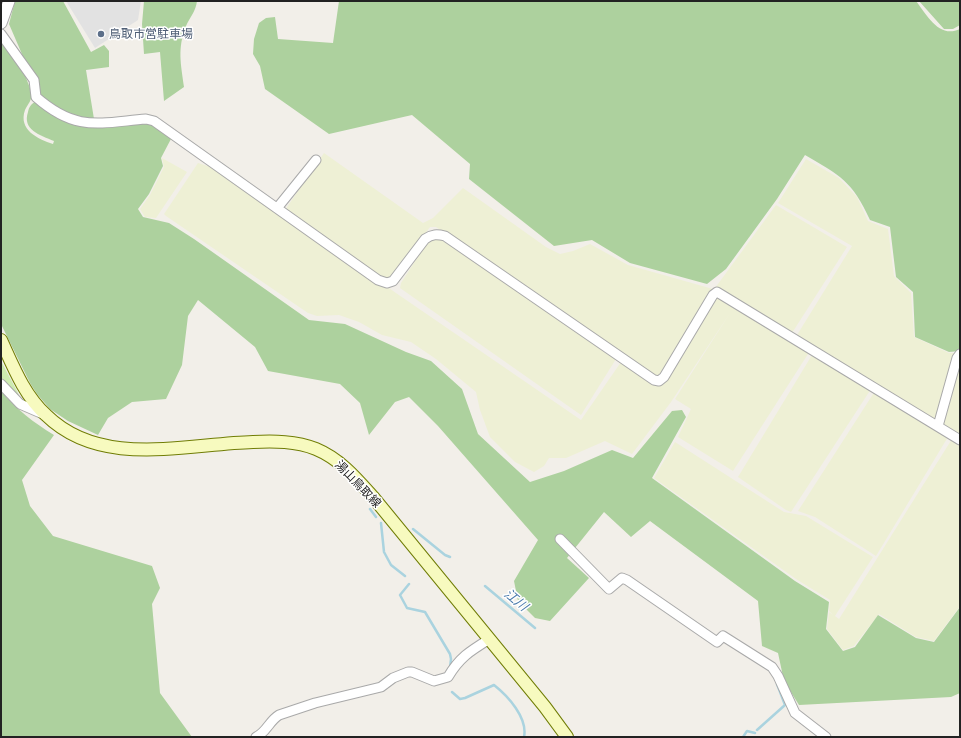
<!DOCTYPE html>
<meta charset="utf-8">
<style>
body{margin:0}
#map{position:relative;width:961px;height:738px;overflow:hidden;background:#f2efe9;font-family:"Exo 2",sans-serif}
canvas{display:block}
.frame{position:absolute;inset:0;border:2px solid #222;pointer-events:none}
</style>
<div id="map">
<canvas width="961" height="738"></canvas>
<div class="frame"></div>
</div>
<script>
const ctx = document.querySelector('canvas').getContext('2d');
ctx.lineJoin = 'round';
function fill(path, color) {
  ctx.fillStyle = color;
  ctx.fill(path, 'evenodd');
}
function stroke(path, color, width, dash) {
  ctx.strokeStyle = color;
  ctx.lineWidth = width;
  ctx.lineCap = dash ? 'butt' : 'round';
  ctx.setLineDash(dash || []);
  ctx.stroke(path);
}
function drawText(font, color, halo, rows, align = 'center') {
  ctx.font = font + ' "Exo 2","Noto Sans JP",sans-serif';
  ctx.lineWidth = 3;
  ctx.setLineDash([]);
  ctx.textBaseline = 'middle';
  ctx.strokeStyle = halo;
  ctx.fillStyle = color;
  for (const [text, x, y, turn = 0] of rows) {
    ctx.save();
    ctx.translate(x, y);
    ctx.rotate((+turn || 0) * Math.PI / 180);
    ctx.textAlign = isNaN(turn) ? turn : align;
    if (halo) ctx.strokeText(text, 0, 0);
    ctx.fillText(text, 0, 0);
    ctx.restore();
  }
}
fill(new Path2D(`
 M324,153L423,223L433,218L463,188L546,247L560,254L573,251L590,244L628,265L713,289L661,377L656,380L436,227H430L392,279L387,281L285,210Z
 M162,158L187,172L156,218L145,217L140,209L150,195L164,167Z
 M806,159L839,178L857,197L868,221L888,229L894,276L911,293L914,337L949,353H958L937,423L799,338L797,335L852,246L778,203Z
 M198,163L220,170L396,293L581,420L621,362L658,385H661L717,296L808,352V354L733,471L678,437L691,409L675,399L730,313L671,402L632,454L605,441L566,458H549L544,466L534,472L515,462L490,437L480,410L476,392L436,359L411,342L382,335L359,322L339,315L317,316L308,313L166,216L164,214Z
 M776,205L847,247L792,333L715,288Z
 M439,238L616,359L581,415L400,288L401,283L426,244L430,241Z
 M812,355L871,389L791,512L786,510L738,477Z
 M960,357V437L942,426Z
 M875,391L948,437L876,556L815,517L798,511Z
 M952,439L960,442V606L934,641L916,637L879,614L854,646L843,650L827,629L829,612L833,615L829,611L830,600L796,579L654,478L675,442L784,512L806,516L873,557L835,616L839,619Z`), '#eef0d5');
fill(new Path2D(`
 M1,361L18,393L20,398L1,379Z`), '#cdebb0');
fill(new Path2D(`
 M15,1H63L91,52L104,45L109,51V67L86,70L94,119H73L40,96L9,24Z
 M144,1H197C196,11 190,17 186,26C177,49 181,64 184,87L164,101L160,52L144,54L142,24Z
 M339,1H916C927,15 939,39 960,29V351L949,352L915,337L913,292L896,277L890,227L870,220C852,181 841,176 805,155L777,199L726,269L707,284L630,263L592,240L554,246L469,179L470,164L412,115L329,134L265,89L260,66L253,54L254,39L259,23L266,18L275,17L278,39L333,43Z
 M919,1H960V25L953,29H944Z
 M4,32L11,40L32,93C32,100 28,104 25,110C18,130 38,139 53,144L54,141C40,135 22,130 28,112C29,107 31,104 35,102L61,119L148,122L172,137L161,158L163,166L149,194L138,209L143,217L169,223L194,239L309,320L345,324L406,352L431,361L462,389L478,434L530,482L564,471L612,450L633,458L672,411L682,410L686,417L652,478L795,581L829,602L826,629L843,651L855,647L878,615L916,638L934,642L960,607V693L951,697L799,705L784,681L778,653L762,646L758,601L650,521L631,537L604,512L567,558L589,578L550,621L535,618L518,601L514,581L538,540L438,426L409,397L395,402L369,435L360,403L340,384L268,371L255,347L198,300L188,316L182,365L166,399L132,402L108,418L98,435L68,421L50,409L37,394L30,383L1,324V34Z
 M1,391C17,410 33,422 54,435L22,480L30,506L53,536L152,566L160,588L152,604L160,693L192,737H1Z`), '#add19e');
fill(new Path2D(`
 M66,1H141L138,20L95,48Z`), '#e2e2e2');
stroke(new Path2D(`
 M370,509L376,517
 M381,523L384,552L391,565L405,576
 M413,529L445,555L450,557
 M409,584L400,595L407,608L425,612L450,654L451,659L450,668
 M485,586L535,628
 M452,692L460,699L465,698L494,685C508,696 528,718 524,737
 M757,730L785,705L777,684
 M743,737L747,731L755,733`), '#aad3df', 2.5);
const minor = new Path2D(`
 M1,34L34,80L36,97C76,132 98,123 146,119L154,121L378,280L387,283L393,281L425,239C432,234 437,234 445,236L654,380L659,381L664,377L713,295L717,292L960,440
 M278,207L316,160
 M1,384L20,404L43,414
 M938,426L957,358L960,354
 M560,539L609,589L622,578L627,580L717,642L723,636L772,667L778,676L795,713L826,737
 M256,737C267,732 269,721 279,715L315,703L381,687L393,678L408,672H412L434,681L448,677C459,658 470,651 488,640`);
const tertiary = new Path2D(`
 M1,23L9,1`);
const secondary = new Path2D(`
 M1,340C13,366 24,395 46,415C101,469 185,444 253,442C274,441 296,441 316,449C340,459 356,478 373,497L545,707L567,737`);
stroke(minor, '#a9a9a9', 11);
stroke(tertiary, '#a9a9a9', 13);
stroke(secondary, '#707d05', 14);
stroke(minor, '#fff', 9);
stroke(tertiary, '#fff', 11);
stroke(secondary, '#f7fabf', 12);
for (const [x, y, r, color] of [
 [101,34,4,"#5c6f8a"]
]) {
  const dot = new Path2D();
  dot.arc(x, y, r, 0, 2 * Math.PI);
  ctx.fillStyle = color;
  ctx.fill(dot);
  stroke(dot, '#fff', 1.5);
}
drawText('12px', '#4e5e75', '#fff', [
 ["鳥取市営駐車場",109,34]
], 'left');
drawText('12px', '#222', '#fff', [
 ["湯山鳥取線",358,484,46]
]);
drawText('italic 13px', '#4a7aab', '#fff', [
 ["江川",516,600,40]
]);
</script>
